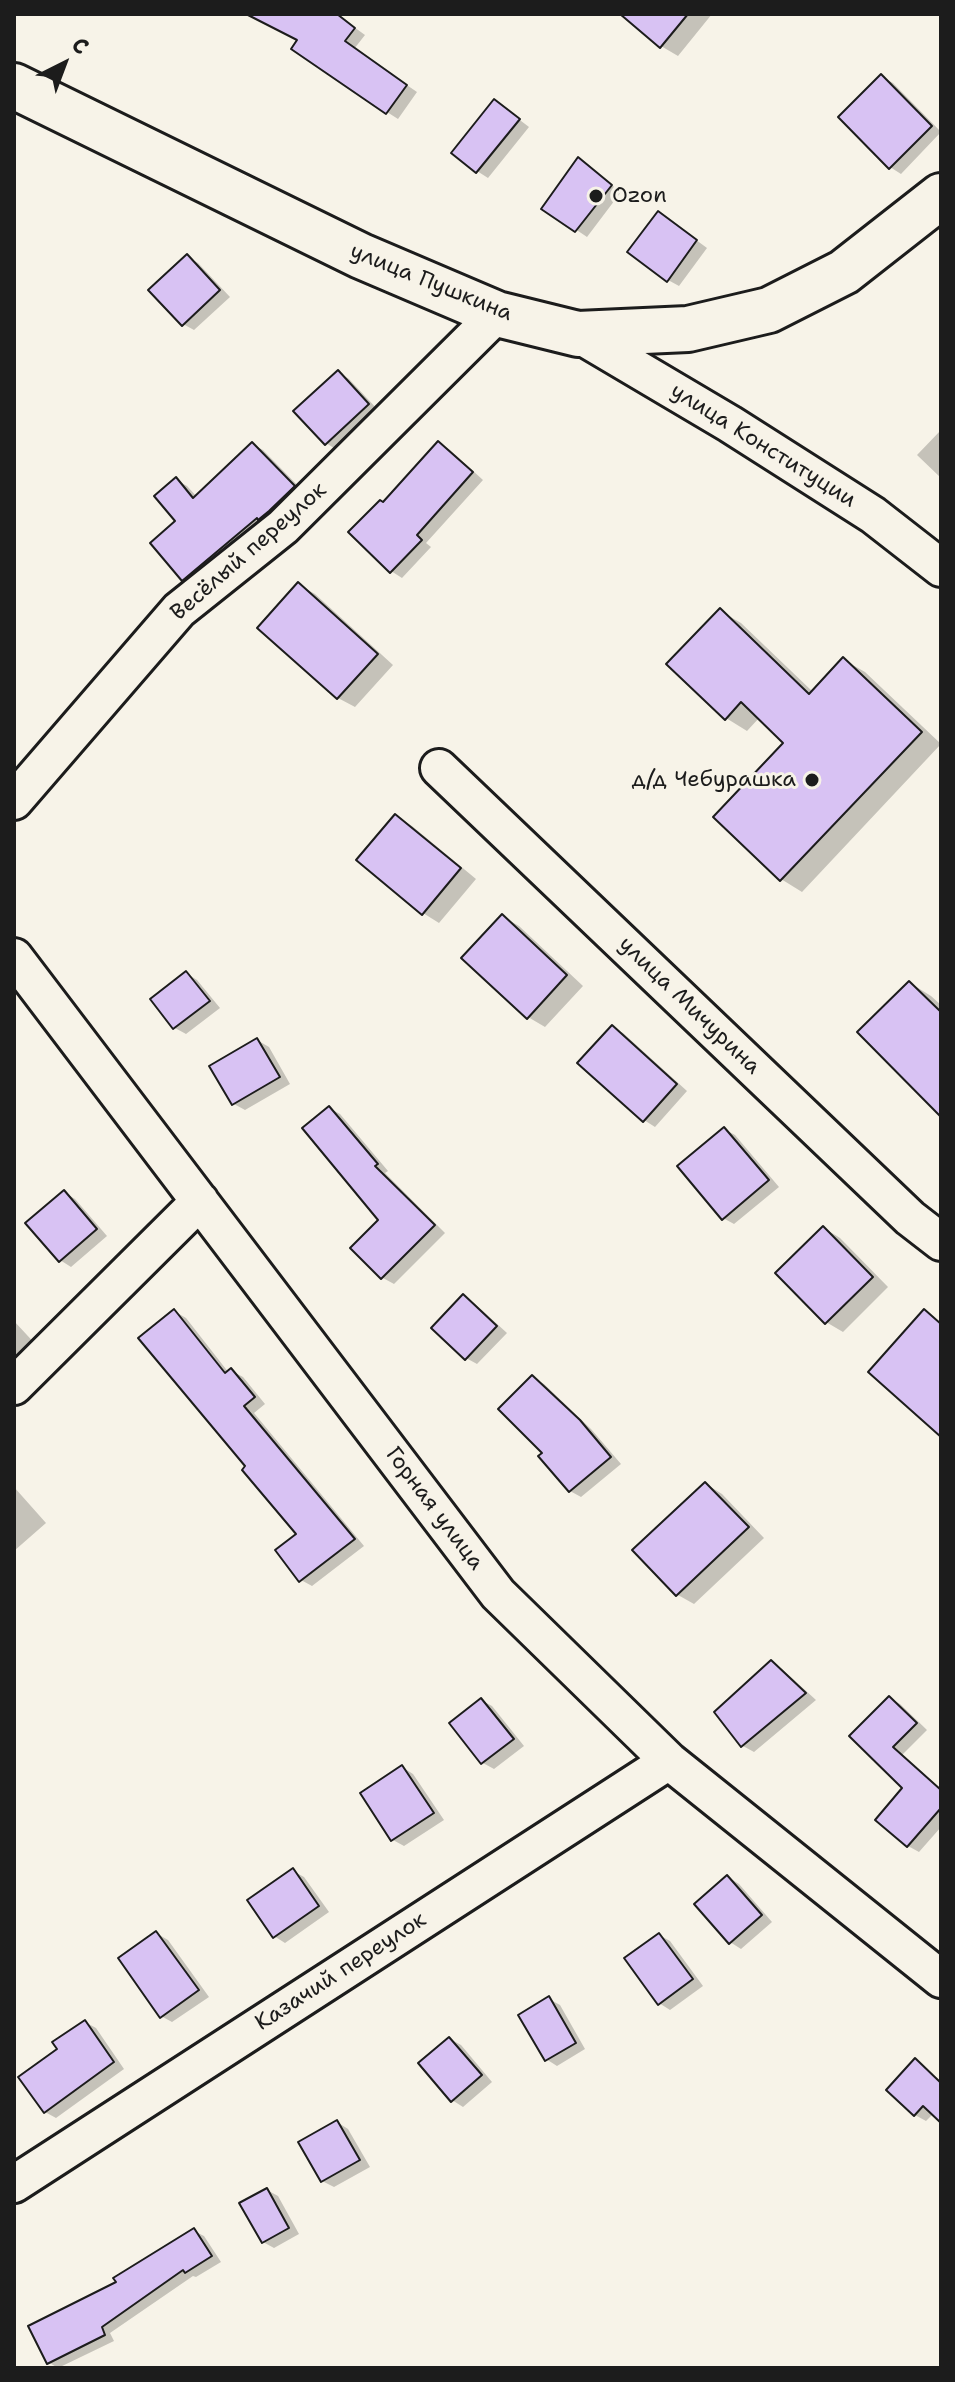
<!DOCTYPE html>
<meta charset="utf-8">
<style>
body{margin:0}
#map{position:relative;width:955px;height:2382px;overflow:hidden;background:#f7f3e8;font-family:"Shantell Sans",sans-serif}
canvas{display:block}
.frame{position:absolute;inset:0;border:16px solid #1c1c1c;pointer-events:none}
.north{position:absolute;left:24px;top:24px;width:80px;height:80px;-webkit-text-stroke:6px #f7f3e8;paint-order:stroke;rotate:42deg;font-size:22px;font-weight:700;line-height:32px;text-align:center;color:#1c1c1c}
.north::after{content:'';display:block;margin:auto;width:28px;height:36px;background:#1c1c1c;clip-path:polygon(50% 0,100% 100%,50% 72%,0 100%)}
</style>
<div id="map">
<canvas width="955" height="2382"></canvas>
<div class="frame"></div>
<div class="north">С</div>
</div>
<script>
const ctx = document.querySelector('canvas').getContext('2d');
ctx.lineJoin = 'round';
function fill(path, color) {
  ctx.fillStyle = color;
  ctx.fill(path, 'evenodd');
}
function stroke(path, color, width, dash) {
  ctx.strokeStyle = color;
  ctx.lineWidth = width;
  ctx.lineCap = dash ? 'butt' : 'round';
  ctx.setLineDash(dash || []);
  ctx.stroke(path);
}
function drawText(font, color, halo, rows, align = 'center') {
  ctx.font = font + ' "Shantell Sans",sans-serif';
  ctx.lineWidth = 6;
  ctx.setLineDash([]);
  ctx.textBaseline = 'middle';
  ctx.strokeStyle = halo;
  ctx.fillStyle = color;
  for (const [text, x, y, turn = 0] of rows) {
    ctx.save();
    ctx.translate(x, y);
    ctx.rotate((+turn || 0) * Math.PI / 180);
    ctx.textAlign = isNaN(turn) ? turn : align;
    if (halo) ctx.strokeText(text, 0, 0);
    ctx.fillText(text, 0, 0);
    ctx.restore();
  }
}
fill(new Path2D(`
 M320,14H336L365,35L354,49L417,92L398,119L387,112Z
 M648,14H712L678,56L661,46Z
 M881,76L893,83L941,132L901,174L890,167Z
 M495,101L529,127L488,178L477,171Z
 M578,160L621,192L587,237L544,208Z
 M669,220L707,248L679,286L668,280Z
 M187,257L198,263L230,297L194,330L183,324Z
 M338,372L349,379L379,411L337,450L326,443Z
 M941,430V478L917,455Z
 M439,443L450,450L483,480L426,543L431,547L402,578L391,571L384,504Z
 M252,444L263,450L305,493L194,586L183,579L176,480L187,486L197,497Z
 M299,585L315,594L393,665L355,707L338,698L260,627Z
 M720,611L741,623L813,692L844,660L865,672L941,744L802,892L781,879L786,742L760,717L747,731L726,718Z
 M396,816L412,826L476,879L439,923L423,913Z
 M502,916L519,926L583,986L545,1027L528,1017Z
 M186,973L197,980L220,1008L186,1034L175,1028Z
 M910,983L931,996L941,1005V1114Z
 M612,1027L623,1033L687,1091L655,1127L644,1120Z
 M257,1040L269,1047L290,1084L245,1110L234,1104Z
 M329,1108L340,1114L388,1171L385,1173L445,1233L394,1284L383,1278L353,1248L381,1220Z
 M724,1129L735,1135L779,1187L734,1224L723,1218Z
 M64,1192L75,1199L107,1236L71,1267L60,1260Z
 M824,1228L840,1238L888,1287L843,1332L826,1322Z
 M463,1296L474,1303L507,1333L477,1364L466,1358Z
 M174,1311L186,1318L229,1373L232,1371L243,1377L265,1404L254,1413L364,1546L312,1586L301,1580L299,1535L248,1467Z
 M14,1321L39,1348L14,1375Z
 M533,1378L544,1384L591,1429L621,1464L581,1497L570,1491L545,1453Z
 M706,1484L722,1494L764,1538L694,1604L678,1595L635,1550Z
 M14,1487L46,1523L14,1551Z
 M771,1663L782,1669L816,1700L754,1752L743,1746Z
 M889,1698L900,1704L927,1730L902,1755L941,1789V1827L919,1852L908,1846L905,1788L852,1736Z
 M481,1700L492,1706L524,1746L494,1769L483,1763L452,1723Z
 M402,1767L413,1774L444,1820L404,1846L393,1840Z
 M293,1871L304,1877L329,1912L285,1943L274,1936Z
 M728,1877L739,1884L772,1922L741,1949L730,1942Z
 M156,1933L168,1940L209,1997L172,2022L161,2016Z
 M659,1935L670,1941L703,1986L670,2010L659,2003Z
 M549,1999L560,2005L585,2049L557,2066L546,2059Z
 M85,2022L96,2028L124,2069L56,2118L45,2112L60,2050Z
 M450,2039L461,2045L492,2082L463,2107L452,2100Z
 M915,2061L941,2081V2120L934,2113L926,2121L915,2115Z
 M337,2122L348,2129L370,2167L334,2187L322,2181Z
 M267,2190L278,2196L299,2234L274,2248L263,2242Z
 M194,2231L204,2236L221,2262L196,2277L193,2276L110,2333L114,2341L58,2368L48,2362L119,2283Z`), '#0003');
const building = new Path2D(`
 M246,14H337L355,28L345,41L407,85L386,114L291,49L297,40Z
 M620,14H688L660,48Z
 M881,74L932,126L889,169L838,117Z
 M494,99L520,119L476,173L451,153Z
 M578,157L612,185L575,232L541,209Z
 M658,211L697,240L667,282L627,252Z
 M187,254L220,290L182,326L148,290Z
 M338,370L369,404L325,445L293,411Z
 M438,441L473,472L417,535L422,540L390,573L348,532L380,500L383,502Z
 M252,442L295,486L269,511L258,520L257,518L182,581L150,543L175,521L154,496L176,477L193,498Z
 M298,582L378,654L337,699L257,628Z
 M720,608L809,694L843,657L922,732L780,881L713,817L783,743L741,702L725,720L666,664Z
 M395,814L461,868L422,915L356,860Z
 M502,914L567,975L527,1019L461,958Z
 M186,971L210,1001L173,1029L150,999Z
 M909,981L941,1012V1117L857,1032Z
 M612,1025L677,1084L643,1122L577,1063Z
 M257,1038L280,1077L232,1105L209,1066Z
 M329,1106L378,1164L375,1166L435,1225L381,1279L350,1248L378,1220L302,1128Z
 M724,1127L769,1180L722,1220L677,1166Z
 M64,1190L97,1229L59,1262L25,1223Z
 M823,1226L873,1277L825,1324L775,1273Z
 M463,1294L497,1326L465,1360L431,1328Z
 M174,1309L225,1373L231,1368L255,1397L244,1406L355,1539L299,1582L275,1550L296,1534L242,1470L245,1466L138,1338Z
 M924,1309L941,1324V1437L868,1372Z
 M532,1375L580,1420L611,1457L569,1492L538,1456L542,1453L498,1409Z
 M705,1482L749,1527L676,1596L632,1550Z
 M771,1660L806,1693L741,1747L714,1712Z
 M889,1696L917,1723L893,1747L941,1790V1808L907,1847L875,1820L902,1788L849,1736Z
 M481,1698L514,1739L481,1764L449,1723Z
 M402,1765L434,1813L391,1841L360,1793Z
 M293,1868L319,1906L273,1938L247,1900Z
 M727,1875L762,1915L729,1944L694,1904Z
 M156,1931L199,1990L160,2018L118,1958Z
 M659,1933L693,1979L658,2005L624,1958Z
 M549,1996L576,2043L545,2061L518,2015Z
 M85,2020L114,2062L44,2113L18,2077L57,2049L52,2042Z
 M449,2037L482,2075L451,2102L418,2063Z
 M915,2058L941,2083V2123L923,2106L914,2116L886,2090Z
 M337,2120L360,2160L321,2182L298,2142Z
 M267,2188L289,2228L262,2243L239,2203Z
 M194,2228L212,2256L185,2273L183,2270L102,2327L105,2335L47,2364L28,2326L116,2282L113,2278Z`);
fill(building, '#d8c2f3');
stroke(building, '#1c1c1c', 2);
const minor = new Path2D(`
 M578,334L730,424L873,515L941,568
 M439,768L910,1218L941,1242
 M14,801L179,610L283,527L497,314
 M14,957L498,1594L669,1761L941,1979
 M14,1386L200,1201
 M14,2184L669,1761`);
const major = new Path2D(`
 M14,86L361,256L497,314L578,334L688,329L769,310L844,272L941,196`);
stroke(minor, '#1c1c1c', 42);
stroke(major, '#1c1c1c', 50);
stroke(minor, '#f7f3e8', 36);
stroke(major, '#f7f3e8', 44);
for (const [x, y, r, color] of [
 [596,196,8,"#1c1c1c"],
 [812,780,8,"#1c1c1c"]
]) {
  const dot = new Path2D();
  dot.arc(x, y, r, 0, 2 * Math.PI);
  ctx.fillStyle = color;
  ctx.fill(dot);
  stroke(dot, '#f7f3e8', 3);
}
drawText('22px', '#1c1c1c', '#f7f3e8', [
 ["Ozon",612,196],
 ["д/д Чебурашка",796,780,"right"]
], 'left');
drawText('22px', '#1c1c1c', '#f7f3e8', [
 ["улица Пушкина",431,283,22],
 ["улица Конституции",763,446,32],
 ["Весёлый переулок",249,552,-41],
 ["улица Мичурина",689,1006,44],
 ["Горная улица",434,1509,53],
 ["Казачий переулок",341,1972,-33]
]);
</script>
